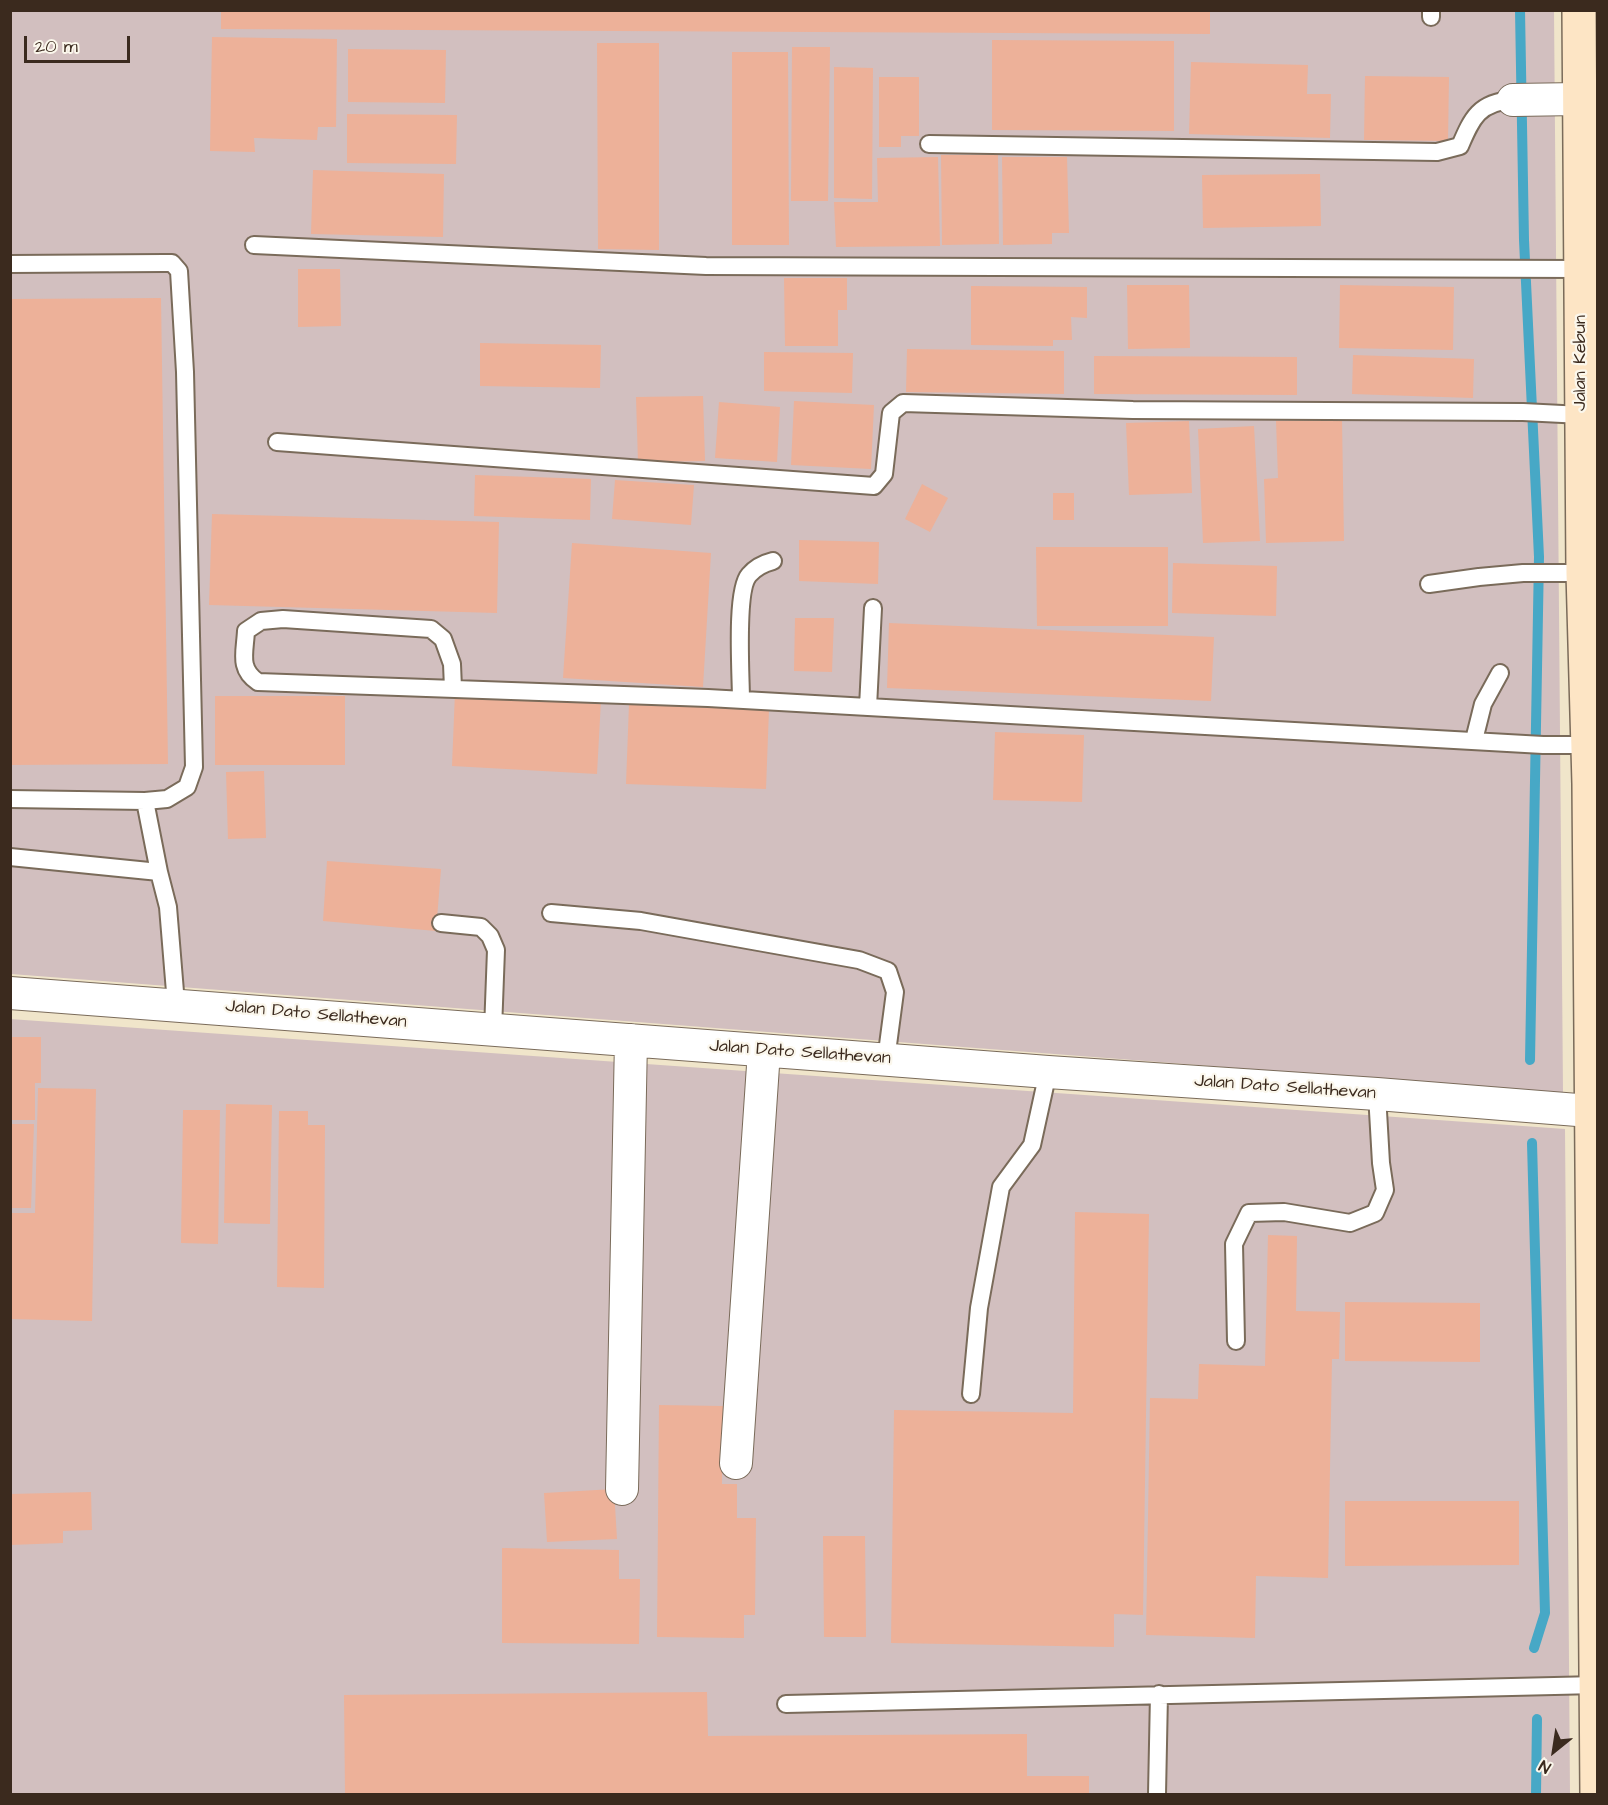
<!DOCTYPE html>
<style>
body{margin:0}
#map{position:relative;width:1608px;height:1805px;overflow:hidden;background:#f0e5ca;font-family:"Architects Daughter",sans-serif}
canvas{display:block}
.frame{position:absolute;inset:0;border:12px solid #3b2a1e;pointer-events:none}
.north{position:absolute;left:1524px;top:1721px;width:60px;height:60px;-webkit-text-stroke:4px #fbf7ec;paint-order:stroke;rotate:210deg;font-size:16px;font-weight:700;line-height:24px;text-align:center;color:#3b2a1e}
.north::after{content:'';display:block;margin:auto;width:21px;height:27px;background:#3b2a1e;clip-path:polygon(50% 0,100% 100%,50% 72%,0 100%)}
.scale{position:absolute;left:24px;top:36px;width:106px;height:27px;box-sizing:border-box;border:3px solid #3b2a1e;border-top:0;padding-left:8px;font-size:18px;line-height:21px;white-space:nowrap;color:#3b2a1e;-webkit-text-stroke:4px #fbf7ec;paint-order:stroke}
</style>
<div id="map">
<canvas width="1608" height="1805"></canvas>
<div class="frame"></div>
<div class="north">N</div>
<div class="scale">20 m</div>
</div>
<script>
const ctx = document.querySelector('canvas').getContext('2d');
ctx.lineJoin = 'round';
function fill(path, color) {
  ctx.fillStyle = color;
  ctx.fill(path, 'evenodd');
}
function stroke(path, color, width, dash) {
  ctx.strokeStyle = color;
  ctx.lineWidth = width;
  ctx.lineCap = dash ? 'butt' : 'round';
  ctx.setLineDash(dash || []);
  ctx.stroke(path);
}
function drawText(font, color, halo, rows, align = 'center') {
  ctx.font = font + ' "Architects Daughter",sans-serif';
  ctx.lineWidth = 4.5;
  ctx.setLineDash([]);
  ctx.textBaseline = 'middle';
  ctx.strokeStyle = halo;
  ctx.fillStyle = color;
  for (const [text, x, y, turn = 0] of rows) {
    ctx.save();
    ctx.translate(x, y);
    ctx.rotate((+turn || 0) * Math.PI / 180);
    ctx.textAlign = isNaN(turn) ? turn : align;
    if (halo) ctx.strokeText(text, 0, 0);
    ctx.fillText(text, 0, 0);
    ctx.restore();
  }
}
fill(new Path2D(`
 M10,11H1554L1563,1093L11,974Z
 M10,1019L1565,1129L1570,1794H11Z`), '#d2bfbf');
stroke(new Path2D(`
 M1520,10L1524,240L1539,557L1530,1060
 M1532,1143L1545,1613L1534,1648
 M1536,1794L1537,1719`), '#47a8c6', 10);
fill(new Path2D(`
 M221,10H1210V34L221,29Z
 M212,37L337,39L336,127H318L317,140L254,138L255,152L210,151Z
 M992,40L1174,41V131L992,130Z
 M597,43H659V250L598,249Z
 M792,47H830L828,201H791Z
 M348,49L446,50L445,103L348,102Z
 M732,52H788L789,245H732Z
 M1191,62L1308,65L1307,94H1331L1330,138L1189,134Z
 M834,67L873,68L872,199L834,198Z
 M1365,76L1449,77L1448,141L1364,140Z
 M879,77H919V136H901V147H879Z
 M347,114L457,115L456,164L347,163Z
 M941,155H998L999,244L942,245Z
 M938,157L940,246L836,247L834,202H878L877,158Z
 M1002,157H1067L1069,233H1052V244L1003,245Z
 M313,170L444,174L443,237L311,234Z
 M1320,174L1321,226L1203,228L1202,175Z
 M298,269H340L341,326L298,327Z
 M784,278H847V310H838V346H785Z
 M1127,285H1189L1190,348L1128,349Z
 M1340,285L1454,287L1453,350L1339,348Z
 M971,286L1087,287V318L1071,317L1072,340H1053V346L971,345Z
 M161,298L168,764L10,765V299Z
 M480,343L601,345L600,388L480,386Z
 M907,349L1064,351V394L906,392Z
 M764,352L853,353L852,393L764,391Z
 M1353,355L1474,359L1473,398L1352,394Z
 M1094,356L1297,357V395L1094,394Z
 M703,396L705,461L638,462L636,397Z
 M794,401L874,405L871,469L791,465Z
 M719,402L780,407L777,462L715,458Z
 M1342,420L1344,541L1266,543L1264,479L1278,478L1276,421Z
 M1189,421L1192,493L1129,495L1126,423Z
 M1254,426L1260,541L1203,543L1198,429Z
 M475,475L591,479L590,520L474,516Z
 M615,480L694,485L691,525L612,519Z
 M922,484L948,498L930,532L905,519Z
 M1053,493H1074V520H1053Z
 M212,514L499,522L497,613L209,605Z
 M799,540L879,542L878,584L799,581Z
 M572,543L711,553L703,687L563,678Z
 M1036,547H1168V626H1037Z
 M1173,563L1277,566L1276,616L1172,613Z
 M795,618H834L832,672L794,671Z
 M889,623L1214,637L1211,701L887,688Z
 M455,692L601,700L597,774L452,766Z
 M215,696H345V765H215Z
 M629,704L769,710L766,789L626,784Z
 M995,732L1084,735L1082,802L993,800Z
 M264,771L266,838L228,839L226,772Z
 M327,861L441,869L436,931L323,921Z
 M10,1037H41V1083H35V1120H10Z
 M38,1088L96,1089L92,1321L10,1319V1213H35Z
 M226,1104L272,1105L270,1224L224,1223Z
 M183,1110H220L218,1244L181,1243Z
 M279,1111H308V1125H325L324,1288L277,1287Z
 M10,1124H34L31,1208H10Z
 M1075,1212L1149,1214L1143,1615L1114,1614V1647L891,1643L894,1410L1073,1413Z
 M1268,1235L1297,1236L1296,1311L1340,1312L1339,1359H1332L1328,1578L1256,1576L1255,1638L1146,1635L1150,1398L1198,1399L1199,1364L1265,1366Z
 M1345,1302L1480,1303V1362L1345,1361Z
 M659,1405L723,1406L722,1484H737V1518H756L755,1615H744V1638L657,1637Z
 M614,1489L617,1539L547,1542L544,1493Z
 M91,1492L92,1530L63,1531V1543L10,1545V1494Z
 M1345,1501H1519V1565L1345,1566Z
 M823,1536H865L866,1637H824Z
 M502,1548L619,1550V1579H640L639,1644L502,1643Z
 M707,1692L708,1736L1027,1734V1776H1089V1794H345L344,1695Z`), '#edb199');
const lane = new Path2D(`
 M1431,10V17
 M929,144L1437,152L1460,146C1472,118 1479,102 1513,100
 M254,245L706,266L1580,269
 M10,264L164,263H172L179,271L185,372L194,767L187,787L167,799L145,801L10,799
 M277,442L874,486L884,474L891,413L903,403L1133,410L1523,412L1582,415
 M1429,584L1479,577L1523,573H1583
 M453,688L452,664L443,639L431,629L283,619L261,621L246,631C245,652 238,669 258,682L708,698L1543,745H1588
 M741,700C741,675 735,591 749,575C755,568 765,563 773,561
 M868,707L873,608
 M1474,740L1483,704L1500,673
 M145,801L159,872
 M10,857L159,872L168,907L176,1004
 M551,913L641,921L859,960L888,971L895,992L886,1060
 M441,923L481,927L490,936L496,950L493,1030
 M1236,1341L1234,1244L1249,1213L1284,1212L1350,1223L1375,1213L1385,1190L1381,1163L1377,1094
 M971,1394L979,1308L1001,1187L1032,1145L1048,1072
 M786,1704L1597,1685
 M1157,1794L1159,1694`);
const street = new Path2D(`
 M1513,100L1579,99
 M10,993L1048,1072L1377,1094L1590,1111
 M736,1463L764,1051
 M622,1489L631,1040`);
const secondary = new Path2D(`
 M1579,10L1583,573L1589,784L1597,1794`);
stroke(lane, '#7a6b5a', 20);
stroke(street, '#7a6b5a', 34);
stroke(secondary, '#7a6b5a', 36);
stroke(lane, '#fff', 16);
stroke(street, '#fff', 32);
stroke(secondary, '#fde5c5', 33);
drawText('18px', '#3b2a1e', '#fbf7ec', [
 ["Jalan Kebun",1581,363,-90],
 ["Jalan Dato Sellathevan",316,1015,5],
 ["Jalan Dato Sellathevan",800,1053,4],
 ["Jalan Dato Sellathevan",1285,1088,4]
]);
</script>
